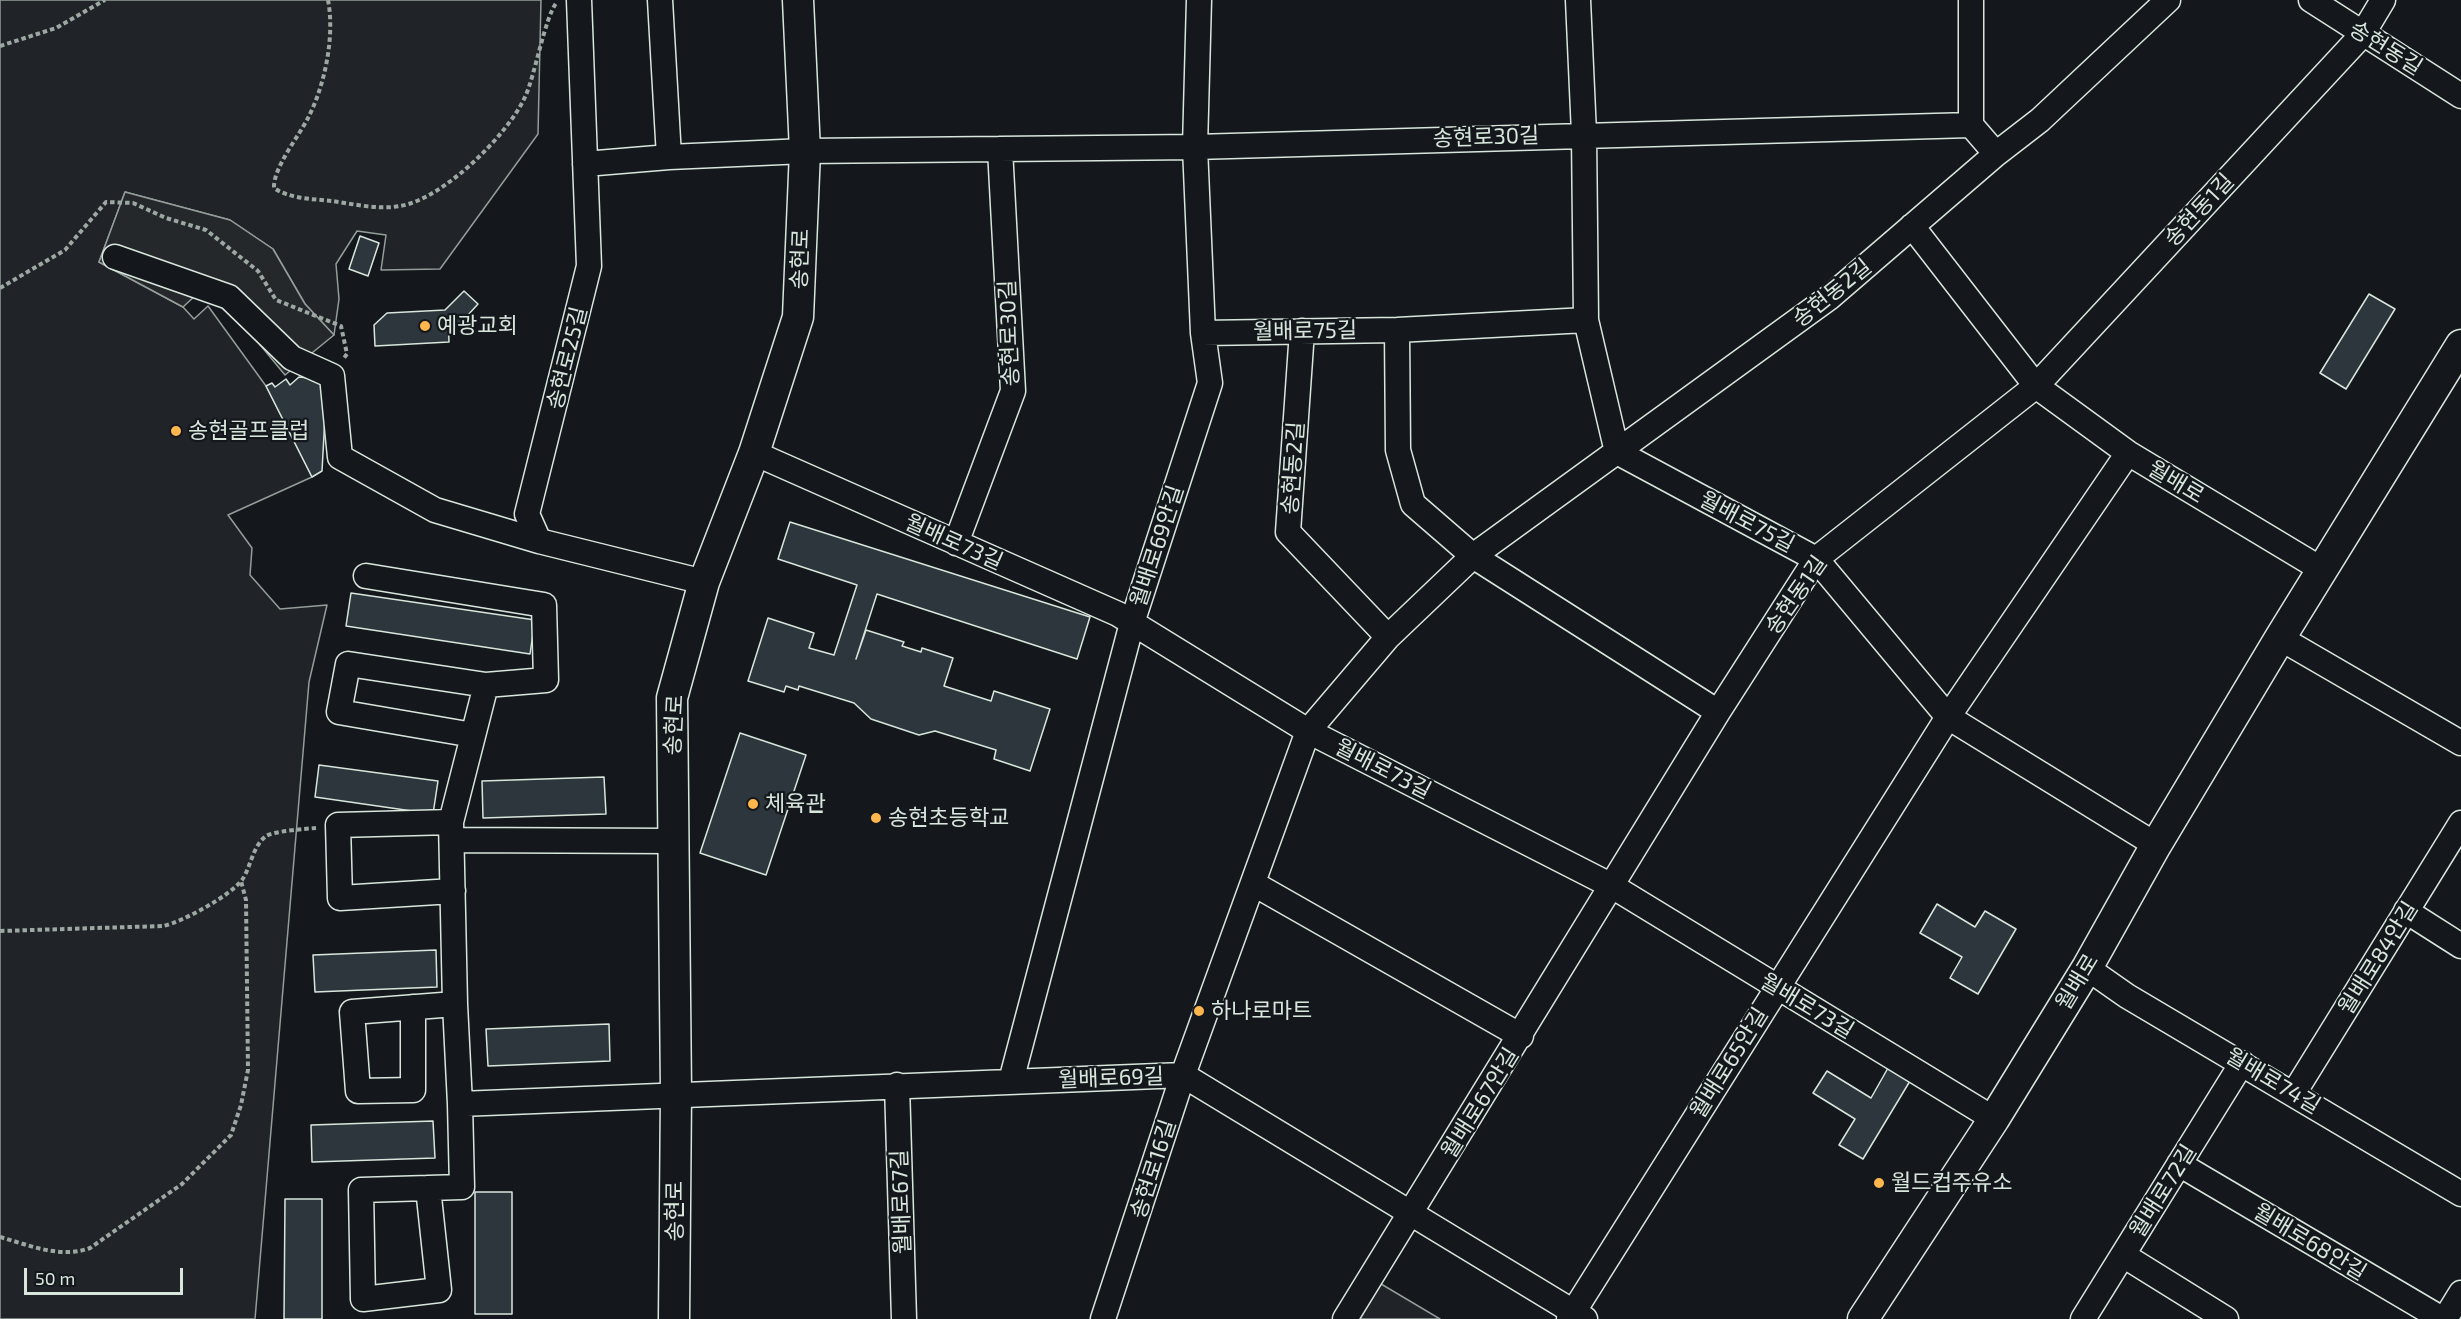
<!DOCTYPE html>
<meta charset="utf-8">
<style>
body{margin:0}
#map{position:relative;width:2461px;height:1319px;overflow:hidden;background:#14181c;font-family:"Exo 2",sans-serif}
canvas{display:block}
.scale{position:absolute;left:24px;top:1268px;width:159px;height:27px;box-sizing:border-box;border:3px solid #d8e6dc;border-top:0;padding-left:8px;font-size:18px;line-height:21px;white-space:nowrap;color:#d8e6dc;-webkit-text-stroke:4px #14181c;paint-order:stroke}
</style>
<div id="map">
<canvas width="2461" height="1319"></canvas>
<div class="scale">50 m</div>
</div>
<script>
const ctx = document.querySelector('canvas').getContext('2d');
ctx.lineJoin = 'round';
function fill(path, color) {
  ctx.fillStyle = color;
  ctx.fill(path, 'evenodd');
}
function stroke(path, color, width, dash) {
  ctx.strokeStyle = color;
  ctx.lineWidth = width;
  ctx.lineCap = dash ? 'butt' : 'round';
  ctx.setLineDash(dash || []);
  ctx.stroke(path);
}
function drawText(font, color, halo, rows, align = 'center') {
  ctx.font = font + ' "Exo 2","Noto Sans KR",sans-serif';
  ctx.lineWidth = 4.5;
  ctx.setLineDash([]);
  ctx.textBaseline = 'middle';
  ctx.strokeStyle = halo;
  ctx.fillStyle = color;
  for (const [text, x, y, turn = 0] of rows) {
    ctx.save();
    ctx.translate(x, y);
    ctx.rotate((+turn || 0) * Math.PI / 180);
    ctx.textAlign = isNaN(turn) ? turn : align;
    if (halo) ctx.strokeText(text, 0, 0);
    ctx.fillText(text, 0, 0);
    ctx.restore();
  }
}
const green = new Path2D(`
 M0,0H541L538,134L440,269L381,270L386,235L357,231L336,264L339,299L334,335L305,304L273,249L230,220L125,192L99,262L183,307L194,319L208,306L266,386L312,477L228,515L252,548L250,575L280,609L327,605L309,682L255,1319H0Z
 M1371,1278L1440,1319H1345Z`);
fill(green, '#202428');
stroke(green, '#939e99', 1.5);
const parking = new Path2D(`
 M125,192L230,220L273,249L305,304L334,335L285,375L233,312L197,294L183,307L99,262Z`);
fill(parking, '#24282b');
stroke(parking, '#939e99', 1.5);
const building = new Path2D(`
 M360,236L379,243L368,276L349,269Z
 M464,291L478,304L458,326L448,316L449,342L375,346L374,325L387,313L445,310Z
 M2369,294L2395,309L2346,389L2320,373Z
 M299,377L327,380L322,471L312,477L266,386L272,383L275,387L286,379L290,385Z
 M790,522L1090,617L1077,659L877,594L856,659L866,630L904,642L902,646L921,652L922,648L953,658L944,686L991,701L994,691L1050,709L1030,771L994,759L996,750L935,731L919,735L871,719L854,703L799,686L798,690L786,686L784,692L748,681L768,618L814,633L809,648L834,655L857,585L778,559Z
 M351,593L535,620L530,654L346,626Z
 M740,733L806,755L766,875L700,853Z
 M319,765L438,781L433,814L315,797Z
 M604,777L606,814L483,818L482,781Z
 M1937,904L1975,927L1985,911L2016,929L1978,994L1950,978L1962,957L1920,933Z
 M436,950L437,987L315,992L313,955Z
 M609,1024L610,1061L488,1066L486,1029Z
 M1888,1068L1910,1081L1863,1159L1839,1145L1855,1119L1813,1093L1827,1071L1871,1098Z
 M433,1121L435,1158L312,1162L311,1125Z
 M475,1192H512V1314H475Z
 M285,1199H322V1319H284Z`);
fill(building, '#2c363c');
stroke(building, '#d8e6dc', 1.5);
const minor = new Path2D(`
 M579,0L589,266L527,514L539,541L704,582
 M1578,0L1584,134L1586,320L1617,452L1816,559L1948,717L2156,845
 M1971,0V125L1996,154
 M2311,0L2461,96
 M669,157L805,151L1195,147L1971,125
 M585,164L669,157L660,0
 M1912,226L2036,386L2128,453L2321,569
 M115,257L229,297L292,358L332,376L340,457L435,510L539,541
 M1397,330L1398,450L1413,504L1473,556L1718,712
 M1302,331L1288,532L1388,637
 M1203,333L1397,330L1586,320
 M754,453L1118,614L1308,731L1612,886L1994,1119
 M956,543L1013,391L1000,149
 M366,576L544,605L546,680L486,685
 M2280,638L2461,743
 M451,822L486,685L348,664L339,712L473,735
 M452,840L673,841
 M1254,884L1521,1036
 M453,891L340,898L338,825L451,822L455,1004
 M2406,911L2461,946
 M2087,968L2127,996L2461,1194
 M413,1007V1090L358,1091L352,1012L455,1004L460,1104
 M1011,1081L1132,623L1210,383L1203,333L1195,147L1199,0
 M897,1085L904,1319
 M2294,1093L2461,823
 M2179,1164L2442,1319
 M428,1188L439,1290L363,1299L361,1190L462,1187L460,1104L1183,1075L1585,1319
 M2123,1255L2226,1319
 M1103,1319L1183,1075L1308,731L1388,637L1473,556L1830,297L1996,154L2040,120L2168,0
 M1345,1319L1718,712L1816,559L2036,386L2362,35L2383,0
 M1569,1319L1948,717L2128,453
 M2083,1319L2242,1063
 M2445,1319L2461,1293`);
const major = new Path2D(`
 M674,1319L676,1093L672,698L704,582L754,453L798,317L805,151L798,0
 M1863,1319L1994,1119L2087,968L2156,845L2280,638L2461,345`);
stroke(minor, '#d8e6dc', 27);
stroke(major, '#d8e6dc', 33);
stroke(new Path2D(`
 M328,0C335,36 325,85 308,118C299,136 273,168 274,188C290,199 313,199 332,201C353,204 379,210 400,206C443,199 507,136 525,97C535,76 545,16 557,2
 M0,46L56,28L105,0
 M0,288L65,250L106,202L133,203L166,218L206,230L258,271L276,300L341,326L347,354L344,358
 M0,931L163,926C182,922 230,896 242,880C251,867 252,847 266,836C274,831 305,829 316,828
 M0,1237C29,1245 60,1259 90,1248L182,1184L231,1135L241,1105L248,1070L246,900L241,881`), '#9da8a2', 4, [4.5, 3]);
stroke(minor, '#14181c', 24);
stroke(major, '#14181c', 30);
for (const [x, y, r, color] of [
 [425,326,6,"#ffb74d"],
 [176,431,6,"#ffb74d"],
 [753,804,6,"#ffb74d"],
 [876,818,6,"#ffb74d"],
 [1199,1011,6,"#ffb74d"],
 [1879,1183,6,"#ffb74d"]
]) {
  const dot = new Path2D();
  dot.arc(x, y, r, 0, 2 * Math.PI);
  ctx.fillStyle = color;
  ctx.fill(dot);
  stroke(dot, '#14181c', 2);
}
drawText('22px', '#d8e6dc', '#14181c', [
 ["송현동길",2386,48,32],
 ["송현로30길",1486,137,-2],
 ["송현동1길",2199,210,-47],
 ["송현로",800,259,-88],
 ["송현동2길",1832,293,-39],
 ["월배로75길",1305,331,-1],
 ["송현로30길",1009,333,-92],
 ["송현로25길",567,358,-76],
 ["송현동2길",1293,468,-86],
 ["월배로",2176,482,31],
 ["월배로75길",1747,522,28],
 ["월배로73길",954,542,24],
 ["월배로69안길",1157,546,-72],
 ["송현동1길",1796,595,-55],
 ["송현로",674,725,-87],
 ["월배로73길",1383,769,27],
 ["월배로84안길",2378,958,-58],
 ["월배로",2077,982,-59],
 ["월배로73길",1807,1006,31],
 ["월배로65안길",1729,1063,-58],
 ["월배로69길",1111,1078,-2],
 ["월배로74길",2273,1081,31],
 ["월배로67안길",1480,1103,-58],
 ["송현로16길",1153,1169,-72],
 ["월배로72길",2163,1191,-58],
 ["월배로67길",901,1202,-92],
 ["송현로",675,1211,-90],
 ["월배로68안길",2310,1242,31]
]);
drawText('22px', '#d8e6dc', '#14181c', [
 ["예광교회",437,326],
 ["송현골프클럽",188,431],
 ["체육관",765,804],
 ["송현초등학교",888,818],
 ["하나로마트",1211,1011],
 ["월드컵주유소",1891,1183]
], 'left');
</script>
